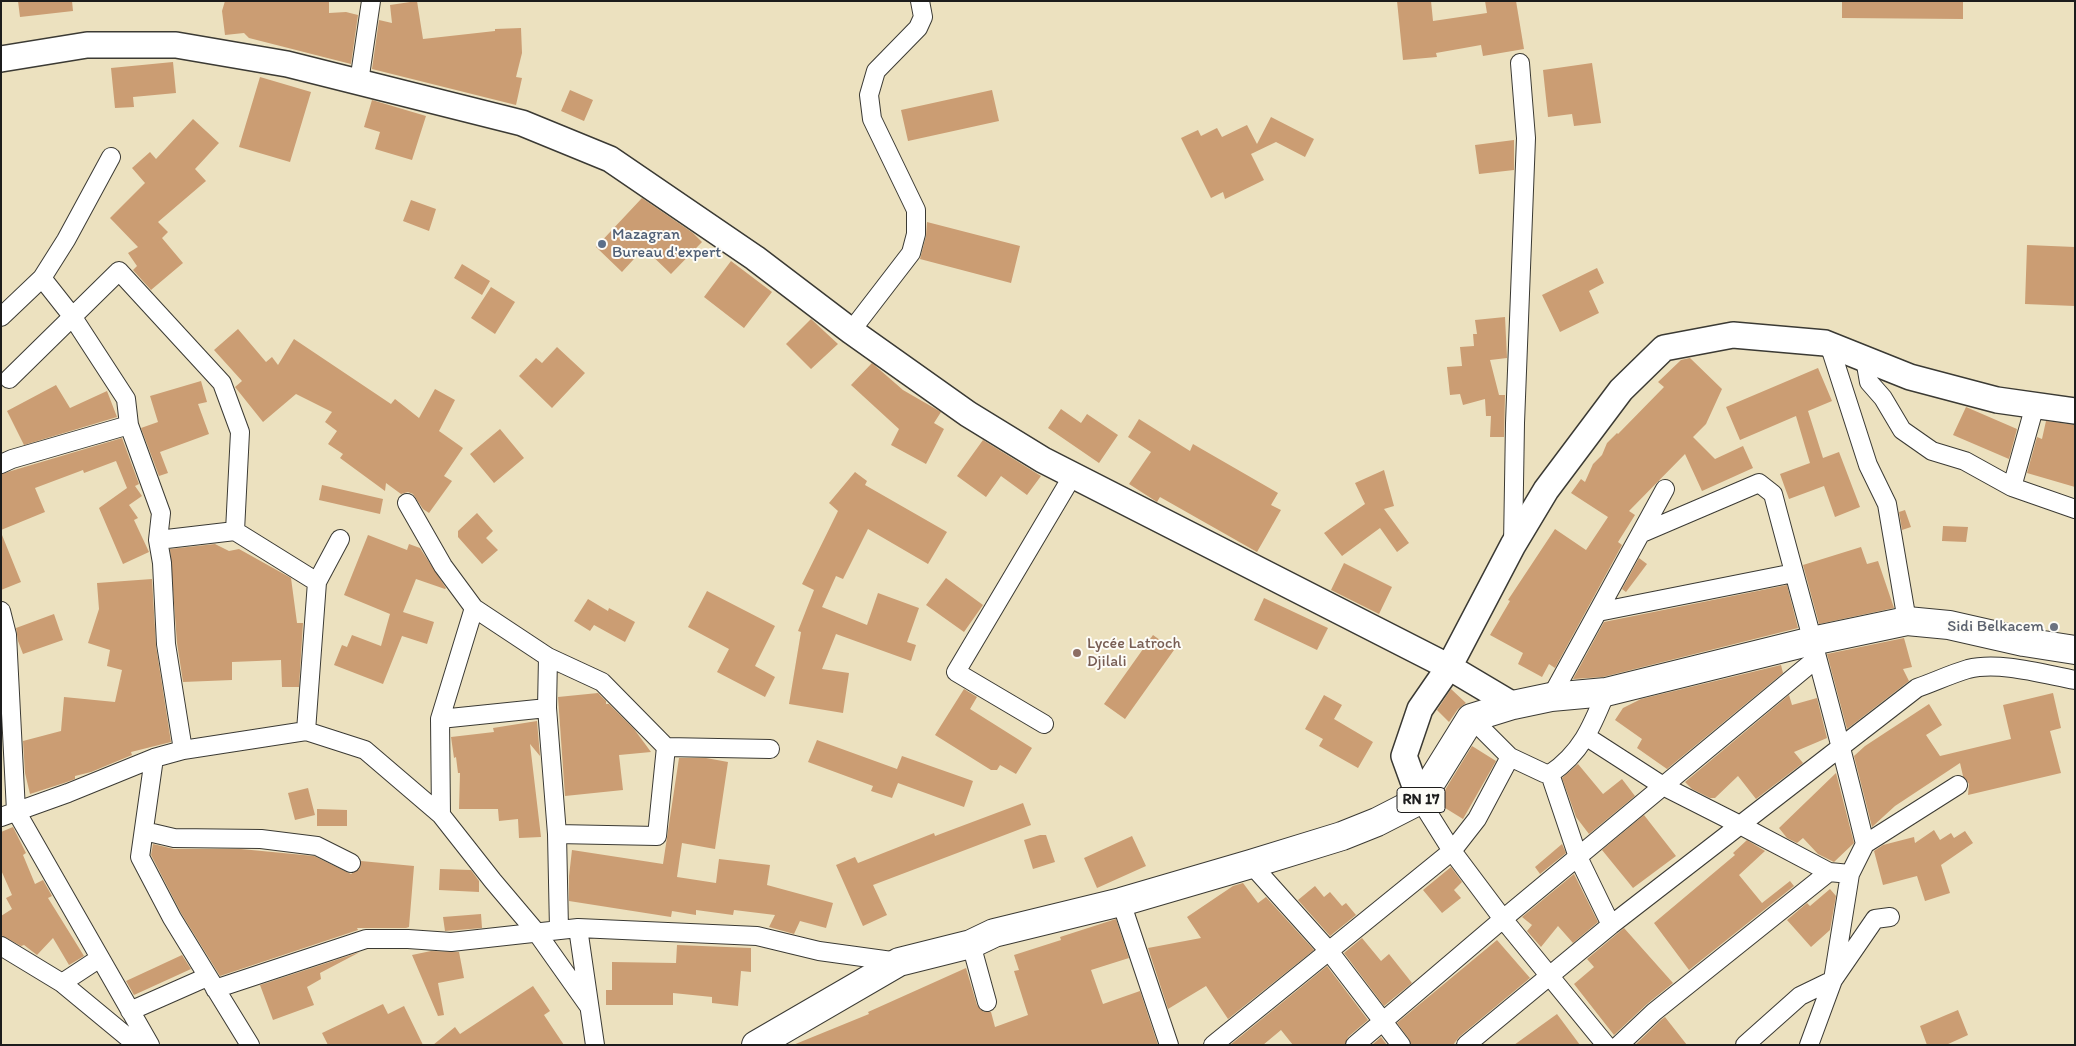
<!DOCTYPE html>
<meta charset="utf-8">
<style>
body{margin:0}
#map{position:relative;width:2076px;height:1046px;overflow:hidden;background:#ece1bf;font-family:Itim,sans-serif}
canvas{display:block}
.frame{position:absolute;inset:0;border:2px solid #1c1c1c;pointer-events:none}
</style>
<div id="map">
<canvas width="2076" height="1046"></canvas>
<div class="frame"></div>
</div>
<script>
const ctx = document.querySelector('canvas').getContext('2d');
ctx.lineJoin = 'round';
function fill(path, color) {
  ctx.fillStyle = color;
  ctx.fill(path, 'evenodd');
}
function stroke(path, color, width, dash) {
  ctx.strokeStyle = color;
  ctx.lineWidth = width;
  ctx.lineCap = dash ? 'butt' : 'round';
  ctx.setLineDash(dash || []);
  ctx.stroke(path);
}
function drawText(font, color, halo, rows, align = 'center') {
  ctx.font = font + ' Itim,sans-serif';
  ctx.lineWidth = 4;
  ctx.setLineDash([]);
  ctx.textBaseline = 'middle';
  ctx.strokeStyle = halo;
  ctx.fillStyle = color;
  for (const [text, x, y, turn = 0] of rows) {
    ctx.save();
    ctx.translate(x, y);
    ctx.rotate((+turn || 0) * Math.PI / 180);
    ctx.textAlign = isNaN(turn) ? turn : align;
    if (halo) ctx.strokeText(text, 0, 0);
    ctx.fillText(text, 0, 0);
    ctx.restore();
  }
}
fill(new Path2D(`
 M18,1H72L73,11L20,17Z
 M225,1H329V13L346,12L358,15L351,64L249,38L244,33L225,35L222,11Z
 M417,1L423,39L495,31V29L521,28L522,53L516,77L522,78L516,105L372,69L379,20L392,23L390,5Z
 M1397,1H1431L1433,21L1487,13L1485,1H1516L1524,49L1483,56L1481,45L1436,53L1437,57L1403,60Z
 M1842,1H1963V19L1842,18Z
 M173,62L176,93L133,97L134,107L115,108L111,68Z
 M1592,63L1601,123L1574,126L1572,114L1548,117L1543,70Z
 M260,77L311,92L290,162L239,147Z
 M570,90L593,100L584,121L561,111Z
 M992,90L999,121L908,141L901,110Z
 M372,100L426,116L412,160L375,149L380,132L364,127Z
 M1271,117L1314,139L1305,157L1276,142L1251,154L1264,180L1225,199L1223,192L1211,198L1181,138L1198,130L1201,136L1217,128L1222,137L1247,125L1257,144Z
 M193,119L219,143L195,169L206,181L158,222L168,232L162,238L183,263L151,290L133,270L137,266L128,253L138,247L110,218L145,183L132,168L150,152L156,159Z
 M1514,140V170L1479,174L1475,145Z
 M642,198L693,233L702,242L671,274L644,248L622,272L596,247Z
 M411,200L436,209L429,231L403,221Z
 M927,222L1020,246L1011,283L920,259L926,236Z
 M2027,245L2075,247V306L2025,304Z
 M731,261L772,292L744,328L704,297Z
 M462,264L490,281L482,295L454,278Z
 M1597,268L1604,283L1589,291L1599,313L1560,332L1542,295Z
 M491,287L515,302L495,334L471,318Z
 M1505,317L1507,358L1490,360L1499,395H1505L1504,437H1490L1491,416H1486L1485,399L1463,405L1460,394L1450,395L1447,367L1462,366L1460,347L1474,346L1473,334H1477L1475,320Z
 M811,319L838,344L811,369L786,344Z
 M238,329L266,362L272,357L278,365L294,339L391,404L395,399L419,418L435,389L455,400L439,431L463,448L444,476L452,481L429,513L423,509L413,494L408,492L401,494L386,483L385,491L340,458L343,454L328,444L337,431L325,422L332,412L296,394L263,422L235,387L242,381L214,350Z
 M557,347L585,373L552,408L519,376L536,358L542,363Z
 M1690,358L1722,389L1706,424L1693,437L1715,459L1743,446L1753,468L1702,491L1685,454L1629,511L1635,515L1618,542L1622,545L1555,668L1549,664L1542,677L1518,664L1523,653L1490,635L1510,601L1508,600L1555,529L1586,550L1608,517L1571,493L1581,479L1585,482L1593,464L1602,455L1607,443L1617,433L1618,434L1664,387L1658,382L1681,360Z
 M872,363L903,390L941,412L934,423L944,429L926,464L891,445L899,429L851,385Z
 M1818,368L1832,401L1808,411L1823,458L1839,452L1860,507L1835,517L1824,486L1789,499L1780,474L1810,463L1796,416L1740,440L1726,407Z
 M201,381L207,402L198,404L209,434L160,452L168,473L159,476L141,428L158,422L150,396Z
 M56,385L70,408L107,391L117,417L24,445L7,411Z
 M1966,407L2017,429L2009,459L1953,435Z
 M1061,409L1081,423L1087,414L1118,435L1099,463L1048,428Z
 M1139,419L1190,451L1193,444L1278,493L1271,505L1281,510L1257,552L1160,497L1157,502L1129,484L1151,452L1128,437Z
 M2046,421L2075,425V487L2027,473L2037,437L2042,439Z
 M500,429L524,458L494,483L470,454Z
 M122,438L139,484L135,486L142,496L129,505L138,518L134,520L149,552L123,564L99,508L127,488L116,461L84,473L83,470L35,488L45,512L1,530V474Z
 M983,440L1041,476L1027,495L1001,476L986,497L957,476Z
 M1384,470L1394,506L1384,509L1409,543L1397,552L1380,528L1342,556L1324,533L1365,504L1355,483Z
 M855,472L867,481L865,485L947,532L928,564L868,529L843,579L836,576L822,607L867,625L878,593L919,608L907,642L916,645L911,661L836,634L822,669L849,673L843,713L789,704L801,632L798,631L814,590L802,584L838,511L829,503Z
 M322,485L383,499L380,514L319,500Z
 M1905,510L1911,527L1902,530L1899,512Z
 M477,513L493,531L486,538L498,550L482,564L458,537V531Z
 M1943,526L1968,527L1966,542L1942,541Z
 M2,535L21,582L1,590V536Z
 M368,535L407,550L409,544L420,548L446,588L445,589L416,579L403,612L434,622L427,644L402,636L383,684L334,665L342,645L347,647L352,635L381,646L390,614L344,595Z
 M215,544L229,551L239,549L291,578L297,623H303L299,687H282L281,660L232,662V680L183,682L177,643L170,549Z
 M1861,547L1867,564L1878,561L1894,608L1819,624L1803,565Z
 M1639,558L1647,564L1626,592L1622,589Z
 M1344,563L1392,587L1379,614L1331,590Z
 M946,578L983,605L964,632L926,605Z
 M152,579L156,646L171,742L131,752L132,755L91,772L75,776V779L64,783L30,794L25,773L23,741L61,731L64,697L115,702L122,670L107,666L110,650L88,643L99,609L97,583Z
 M1787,585L1798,628L1603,677L1573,679L1604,622Z
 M707,591L775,626L755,666L775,677L765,697L717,672L729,649L688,627Z
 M1264,598L1328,628L1317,650L1254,620Z
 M588,599L608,611L609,608L635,622L625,642L594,625L590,631L574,621Z
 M54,614L63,640L23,654L18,641L16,628Z
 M1153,635L1174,650L1125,719L1104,704Z
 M1904,638L1912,667L1903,669L1909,681L1847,729L1827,654Z
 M1781,665L1783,673L1667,769L1637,748L1642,739L1615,720L1623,708L1641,699Z
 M964,689L977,697L970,709L1032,748L1016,774L1000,765L997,770H991L935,735Z
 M1451,689L1466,703L1458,709L1449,722L1437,710Z
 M598,693L606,701V704H609L634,729L651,752L619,755L623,790L565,796L558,697Z
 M2053,693L2061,728L2050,731L2061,773L1968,795L1969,784L1963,776L1960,763L1895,806L1872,827L1854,756L1865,746L1929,704L1942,725L1926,735L1940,756L2011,739L2003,705Z
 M1324,695L1342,705L1334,719L1373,742L1358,768L1319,746L1323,739L1305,729Z
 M1789,695L1792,705L1817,698L1827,738L1794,752L1803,763L1756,799L1738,776L1715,798H1710L1692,789L1685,782Z
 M537,721L540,756L530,744L541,837L519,838L518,819L499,821L498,809H459L460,773H458L456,757L454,758L451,737L494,732L493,728Z
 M817,740L897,769L902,756L973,781L964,807L898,783L892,798L871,791L873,786L808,762Z
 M1472,746L1496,761L1463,819L1437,803Z
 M679,758H706L728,762L715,849L682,843L677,877L716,883L719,859L770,865L767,885L833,903L826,928L800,921L794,934L769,927L775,915L734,910L733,915L696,910V915L672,911L671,917L569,901V876L572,850L663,864Z
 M1578,764L1603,794L1622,779L1635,796L1589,834L1576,817L1562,778Z
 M1836,773L1854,843L1834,862L1818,854L1803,838L1797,843L1787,838L1779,828Z
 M308,788L315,815L295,820L288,793Z
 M1023,803L1031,825L873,885L887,915L863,926L836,865L855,857L858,863L934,833L935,836Z
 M317,809L347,810V826H317Z
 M1644,815L1676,856L1633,888L1602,850Z
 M13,827L26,853L23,855L35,884L43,880L52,896L48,898L84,956L69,965L53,938L37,955L24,945L21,946L1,935V916L12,909L6,898L12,895L1,870V832Z
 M1934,830L1940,840L1951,833L1954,838L1965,831L1973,843L1941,865L1950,893L1925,901L1917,876L1883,885L1874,851L1883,845L1914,837L1915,843Z
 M1040,835H1046L1055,862L1033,869L1024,840Z
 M1132,836L1146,866L1097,888L1084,858Z
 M1747,840L1765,851L1739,875L1762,903L1790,881L1794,886L1689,970L1654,923L1735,855L1733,853Z
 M153,844L174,849H241L314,856L351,874L360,868L361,861L414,866L409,927L406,928H357L358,930L220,976L181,913L151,855Z
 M1562,844L1566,853L1540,874L1535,867Z
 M1451,867L1462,882L1454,890L1461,898L1442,913L1423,890Z
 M440,869L471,870L479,881V892L439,890Z
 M1574,874L1598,922L1573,943L1558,926L1541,947L1527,931L1532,925L1522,917Z
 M1243,883L1258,903L1266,897L1314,950L1228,1019L1206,986L1168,1009L1148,948L1201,938L1187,917L1233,886Z
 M1315,886L1324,897L1330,892L1342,906L1346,903L1356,915L1330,936L1298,900Z
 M1830,889L1836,896L1830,930L1811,947L1787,920L1807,903L1810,906Z
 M481,914L482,928L445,931L443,917Z
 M1116,919L1129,958L1091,970L1103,1004L1140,991L1158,1045H793L869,1014L868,1012L966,968L977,1005L984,1012H991L995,1027L1028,1015L1014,971L1019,970L1014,955L1061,940L1060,937Z
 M1624,928L1673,983L1647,1004L1614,1035L1574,984L1594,967L1587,959Z
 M1362,938L1381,961L1389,954L1412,983L1384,1006L1344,953Z
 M1497,940L1530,978L1459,1037L1453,1045H1411L1409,1039L1397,1023Z
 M677,945L751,948V972L741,971L738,1006L712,1003V997L673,993V1005H606V990H612V962L676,963Z
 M431,951L459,952L464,978L438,983L444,1015L438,1016L412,955Z
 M360,952L320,973L321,979L307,987L314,1005L273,1020L260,985Z
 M182,955L191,969L134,995L126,981Z
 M1327,966L1368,1020L1348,1037L1345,1045H1293L1281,1030L1263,1045H1230Z
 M533,986L550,1011L544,1015L564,1045H433L455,1027L460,1034Z
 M383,1004L388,1014L404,1006L423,1045H328L322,1033Z
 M1958,1010L1968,1035L1946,1045H1927L1920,1026Z
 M1557,1014L1580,1045H1514Z
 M1665,1017L1687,1045H1635L1661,1020Z
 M1381,1037L1387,1045H1372Z`), '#cb9d73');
const minor = new Path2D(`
 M359,82L371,1
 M42,278L72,316L126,399L129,425L161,513L158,540L162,563L166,644L183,750
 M1,317L42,278L66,240L111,157
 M851,331L911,253L916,234V210L872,119L869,95L876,71L918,28L923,17L920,1
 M1829,344L1868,465L1887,504L1907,621
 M1865,359L1869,382L1883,398L1902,430L1932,451L1965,461L2012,487
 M9,379L119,271L222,383L240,432L235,531
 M2035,405L2012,487L2075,509
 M1,464L12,459L129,425
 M407,503L443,566L474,608L548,657L547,708L557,834L559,929
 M1642,533L1759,483L1773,494C1804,611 1837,726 1865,844
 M158,540L235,531L317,582L306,731
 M1513,545L1515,423L1526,138L1520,63
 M317,582L340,539
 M1,611L7,635L16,811L150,1045
 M1598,612L1794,573
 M548,657L602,682L666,747L657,836L557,834
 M1551,697L1665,489
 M1471,718L1510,757L1544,773L1550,774C1582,752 1592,726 1606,692
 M440,719L474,608
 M1044,724L956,672L1073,475
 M1587,737L1663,786L1740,825L1829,872
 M666,747L770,749
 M154,758L140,857L172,918L250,1045
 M1550,774L1578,857L1611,925
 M1420,800L1452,851L1503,919L1606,1045
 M441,815L440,719L547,708
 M1,817L68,793L154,758L183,750L306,731L365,750L441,815L493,881L537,933L588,1005
 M144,831L174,838L261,839L317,846L351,863
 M1251,864L1329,951L1401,1045
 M1121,902L1169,1045
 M578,928L757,936L819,951L899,962
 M971,944L987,1002
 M1,946L62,983L137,1045
 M62,983L100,958
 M215,989L366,939H408L451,942L578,928L595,1045
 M130,1011L207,977
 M1213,1045L1452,851L1477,819L1510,757
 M1355,1045L1503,919L1816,659
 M1466,1045L1611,925L1917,688C1934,682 1951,674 1968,669C1999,661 2043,674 2075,680
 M1619,1045L1654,1012L1829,872L1850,874L1865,844L1958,785
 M1745,1045L1800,996L1833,980L1875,919L1890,917
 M1809,1045L1833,980L1850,874`);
const secondary = new Path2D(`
 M1,59L87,45H176L287,64L522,123L610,159L755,258L851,331L968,414L1043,460L1449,667L1513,705
 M1420,800L1404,756L1420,709L1449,667L1513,545L1546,490L1621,390L1664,348L1733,335L1825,343L1910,377L1997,400L2075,411`);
const primary = new Path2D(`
 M756,1045L899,962L971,944L994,933L1121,902L1251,864L1342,836L1377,822L1420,800L1471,718L1513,705L1551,697L1606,692L1812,641L1907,621L1949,625L2024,642L2075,650`);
stroke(minor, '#3b3a34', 20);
stroke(secondary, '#3b3a34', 28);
stroke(primary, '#3b3a34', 30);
stroke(minor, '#fff', 18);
stroke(secondary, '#fff', 25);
stroke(primary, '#fff', 28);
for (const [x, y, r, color] of [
 [602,244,5,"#5c6f8a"],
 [2054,627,5,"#6b7280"],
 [1077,653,5,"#8d6e63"]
]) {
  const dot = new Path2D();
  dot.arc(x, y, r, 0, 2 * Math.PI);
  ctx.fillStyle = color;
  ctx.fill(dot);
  stroke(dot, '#fdfcf7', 2);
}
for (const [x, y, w] of [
 [1421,800,48]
]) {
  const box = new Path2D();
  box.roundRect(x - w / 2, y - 12.5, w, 25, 4);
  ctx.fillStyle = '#fdfcf7';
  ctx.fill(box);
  stroke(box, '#1c1c1c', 1);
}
drawText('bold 15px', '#1c1c1c', null, [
 ["RN 17",1421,800]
]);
drawText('16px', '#4e5e75', '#fdfcf7', [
 ["Mazagran",612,235],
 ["Bureau d'expert",612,253]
], 'left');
drawText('16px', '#5b616d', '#fdfcf7', [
 ["Sidi Belkacem",2044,627]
], 'right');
drawText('16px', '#785e54', '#fdfcf7', [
 ["Lycée Latroch",1087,644],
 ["Djilali",1087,662]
], 'left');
</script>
